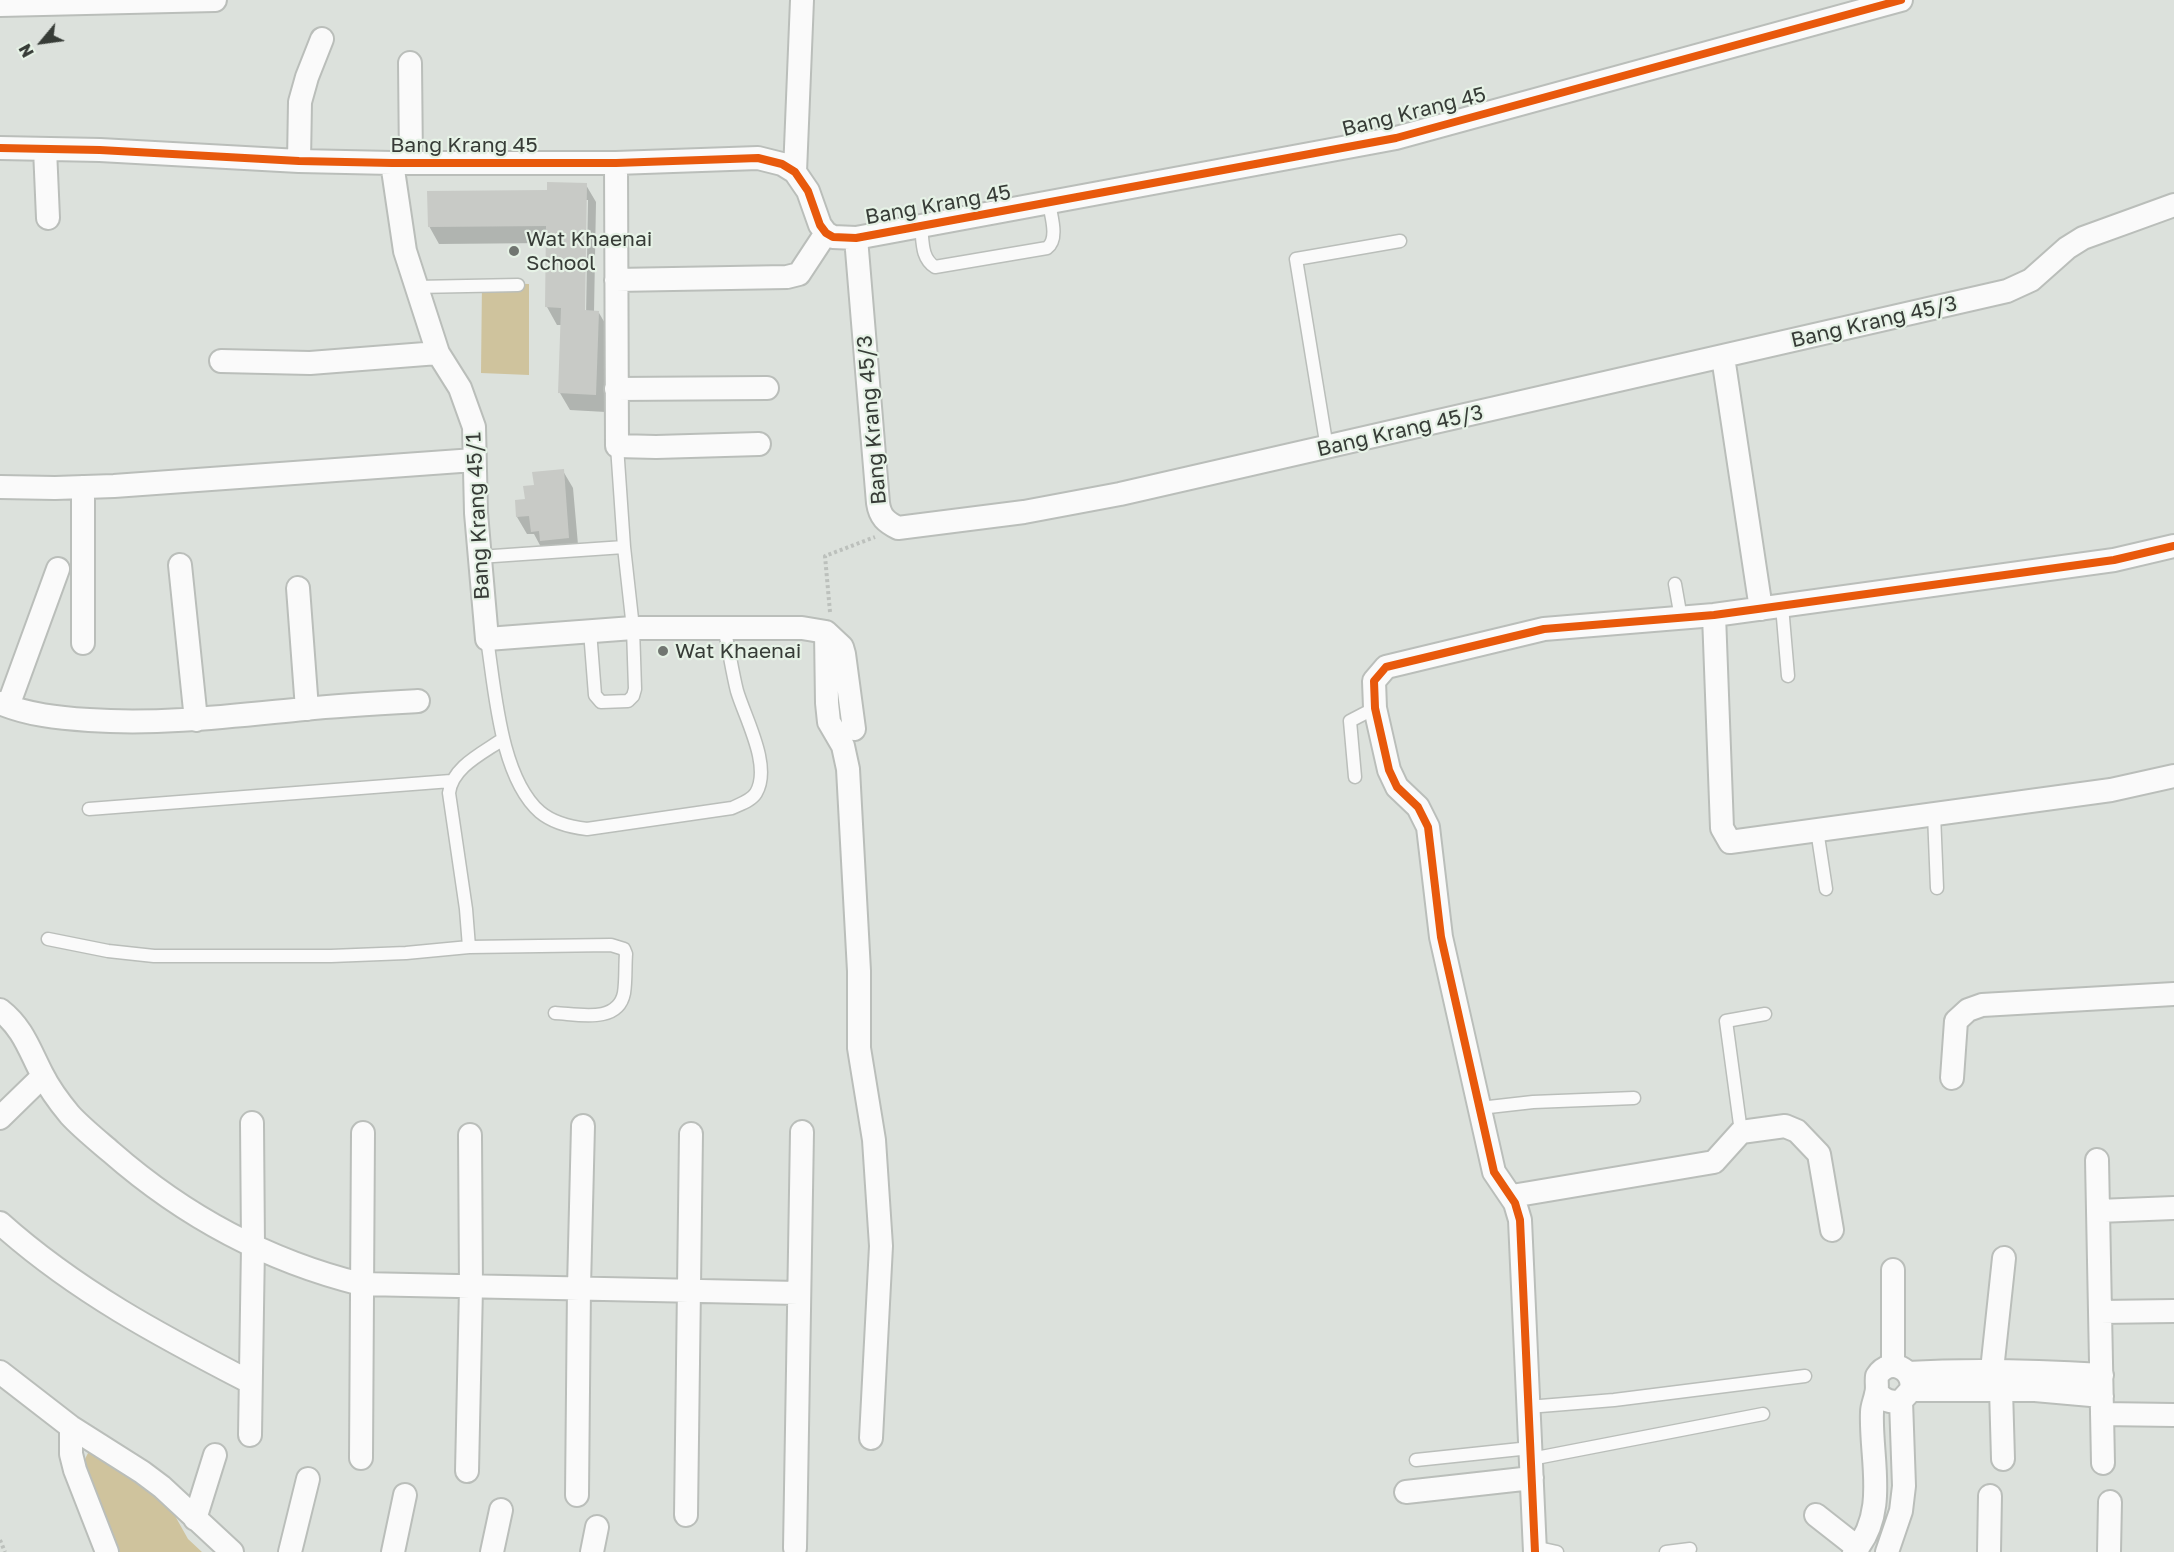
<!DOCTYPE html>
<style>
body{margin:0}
#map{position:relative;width:2174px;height:1552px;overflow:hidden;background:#dce1dc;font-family:"Golos Text",sans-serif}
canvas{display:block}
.north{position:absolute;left:12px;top:12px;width:60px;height:60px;-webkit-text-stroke:4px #e6f2e6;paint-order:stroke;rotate:241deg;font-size:16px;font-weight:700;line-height:24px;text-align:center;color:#373c37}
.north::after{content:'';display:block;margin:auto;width:21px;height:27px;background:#373c37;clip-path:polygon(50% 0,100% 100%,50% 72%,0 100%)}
</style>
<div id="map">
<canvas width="2174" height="1552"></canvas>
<div class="north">N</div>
</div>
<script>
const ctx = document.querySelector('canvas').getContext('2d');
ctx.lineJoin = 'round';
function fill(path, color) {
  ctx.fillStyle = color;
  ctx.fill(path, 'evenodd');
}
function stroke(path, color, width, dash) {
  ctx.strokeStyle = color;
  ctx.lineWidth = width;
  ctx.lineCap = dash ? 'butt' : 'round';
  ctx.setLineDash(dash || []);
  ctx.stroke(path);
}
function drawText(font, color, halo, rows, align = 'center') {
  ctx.font = font + ' "Golos Text",sans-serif';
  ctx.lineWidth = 4.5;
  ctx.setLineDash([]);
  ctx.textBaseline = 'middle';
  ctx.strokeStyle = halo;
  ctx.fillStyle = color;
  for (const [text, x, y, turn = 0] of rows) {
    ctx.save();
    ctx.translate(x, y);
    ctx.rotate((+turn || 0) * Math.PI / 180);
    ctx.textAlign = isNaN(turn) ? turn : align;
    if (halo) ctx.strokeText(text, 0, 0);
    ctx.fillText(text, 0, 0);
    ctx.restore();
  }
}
fill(new Path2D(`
 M482,283L529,284V375L481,373Z
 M89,1451L165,1498L188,1539L202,1552H118L83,1463Z`), '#cfc39d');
fill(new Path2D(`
 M586,185L596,202L594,312L599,313L609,330L606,412L570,410L560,393L562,325H557L547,307L548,243L439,244L429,226L548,191ZM585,200H588L586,318H583Z
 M563,471L573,488L579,556L542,549L534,534H527L517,517L535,486Z`), '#0003');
fill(new Path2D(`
 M547,182L587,183L585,310L599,311L596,395L558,393L561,308L545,307L546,226L428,227L427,191L547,190Z
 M564,469L569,538L540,541L539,531L531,532L529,516L516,517L515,500L525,499L523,486L534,485L532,472Z`), '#c8cac6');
const lane = new Path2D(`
 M921,226C923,242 921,258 935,267L1047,248C1059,239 1051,216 1049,203
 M416,287L518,285
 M1327,448L1296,259L1400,241
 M479,557L624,547
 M1675,584L1681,618
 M1782,606L1788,676
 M590,631L595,695L601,702L628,701L633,696L635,689L633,628L624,547L617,446
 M487,639C495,689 500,777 540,812C553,823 570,827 587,829L732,808C740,804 751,801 756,793C772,766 745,718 737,691C732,671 729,649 724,628
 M1355,777L1350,721L1375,708
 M89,809L451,781
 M1934,814L1937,888
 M1817,830L1826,889
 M48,939L108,951L154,956H331L406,953L469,947L466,909L449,793C452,767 483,753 503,739
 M469,947L611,945L624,949L626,954C625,967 626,980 624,993C618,1024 578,1014 555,1013
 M1480,1108L1533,1102L1634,1098
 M1741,1132L1726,1021L1765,1014
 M1528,1407L1614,1400L1805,1376
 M1531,1459L1763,1414
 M1416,1460L1530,1448
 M1534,1547L1557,1552
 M1666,1552L1690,1549`);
const street = new Path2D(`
 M0,5L215,0
 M410,63L411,163
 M0,148L100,150L299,161L392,163H616L758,158L782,164L795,172L808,191L820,225L826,233L833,237L856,238L1396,138L1901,0
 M45,149L48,218
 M299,161L300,102L307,77L322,39
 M392,163L405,251L438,353L460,388L474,427L476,513L487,639L633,628H802L826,632L827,703L829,722L843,746L848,769L859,971V1048L874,1140L881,1246L871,1438
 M616,163L617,446L656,447L759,444
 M795,172L802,0
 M856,238L878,503C880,517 886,522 898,528L1024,512L1120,494L2007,291L2031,280L2067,248L2083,238L2174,205
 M616,280L787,277L799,274L826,233
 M1723,357L1761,609
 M221,361L310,363L438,353
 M616,389L767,388
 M0,487L55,488L114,486L474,460
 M180,565L196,720
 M298,588L307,709
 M1714,615L1722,828L1730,842L2111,790L2174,776
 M826,632L842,647L844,654L854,729
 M83,643V487
 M0,703C28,715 59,718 89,720C161,725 232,716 304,709C341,705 380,703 418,701
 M8,706L58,569
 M0,1010C23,1028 29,1049 42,1074C49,1088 60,1103 70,1115C82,1128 97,1140 111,1152C183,1215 268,1261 361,1284L798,1293
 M1952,1078L1956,1021L1968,1010L1982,1005L2174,994
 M0,1118L43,1076
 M2097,1160L2103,1463
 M1512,1196L1714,1162L1741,1132L1785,1126L1797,1131L1819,1154L1832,1230
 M2098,1211L2174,1208
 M0,1223C76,1291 161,1336 250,1382
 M2100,1312L2174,1311
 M1893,1366V1270
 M1992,1370L2004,1258
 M0,1372L71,1427L142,1472L162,1487L232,1552
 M1908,1373C1973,1369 2037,1371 2102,1375
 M2001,1389L2003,1459
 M1911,1390H2035L2102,1396
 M2102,1414L2174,1415
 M71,1427V1454L75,1470L107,1552
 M250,1435L253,1246L252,1123
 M361,1458L363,1133
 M467,1471L471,1288L470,1135
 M1406,1492L1532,1478
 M577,1495L579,1287L583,1126
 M686,1515L691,1134
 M1816,1515L1858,1548
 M195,1519L215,1455
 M795,1548L802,1132
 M290,1552L308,1479
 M393,1552L405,1495
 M492,1552L501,1510
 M592,1552L597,1527
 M1535,1552L1520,1220L1515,1203L1494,1172L1441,937L1428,827L1418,807L1397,787L1389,770L1375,708L1374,681L1386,667L1544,629L1714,615L2114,560L2174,546
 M1854,1552C1889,1512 1870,1459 1872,1412C1872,1406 1875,1400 1876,1394C1878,1388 1876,1383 1877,1376C1890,1356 1915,1369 1911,1390L1901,1401C1891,1403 1884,1401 1877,1392
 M1887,1552L1901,1511L1904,1486L1901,1401
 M1989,1552L1990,1496
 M2109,1552L2110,1502`);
stroke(lane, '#babeba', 15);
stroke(street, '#babeba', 26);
stroke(new Path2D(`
 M830,612L825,556L875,537
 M0,1540L5,1552`), '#bcc0bc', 4, [3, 3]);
stroke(lane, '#fafafa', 12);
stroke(street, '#fafafa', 22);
stroke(new Path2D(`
 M0,148L100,150L299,161L392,163H616L758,158L782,164L795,172L808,191L820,225L826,233L833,237L856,238L1396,138L1901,0
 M1535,1552L1520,1220L1515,1203L1494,1172L1441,937L1428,827L1418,807L1397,787L1389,770L1375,708L1374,681L1386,667L1544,629L1714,615L2114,560L2174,546`), '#e8590c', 8);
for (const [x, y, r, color] of [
 [514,251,6,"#717671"],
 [663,651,6,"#717671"]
]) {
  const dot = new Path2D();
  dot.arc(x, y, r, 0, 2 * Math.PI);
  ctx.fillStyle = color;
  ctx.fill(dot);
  stroke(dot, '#e6f2e6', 2);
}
drawText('21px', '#373c37', '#e6f2e6', [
 ["Bang Krang 45",1414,112,-14],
 ["Bang Krang 45",464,145],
 ["Bang Krang 45",938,205,-10],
 ["Bang Krang 45/3",1874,322,-13],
 ["Bang Krang 45/3",872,420,-95],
 ["Bang Krang 45/3",1400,431,-13],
 ["Bang Krang 45/1",478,516,-93]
]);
drawText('21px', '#373c37', '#e6f2e6', [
 ["Wat Khaenai",526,239],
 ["School",526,263],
 ["Wat Khaenai",675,651]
], 'left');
</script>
